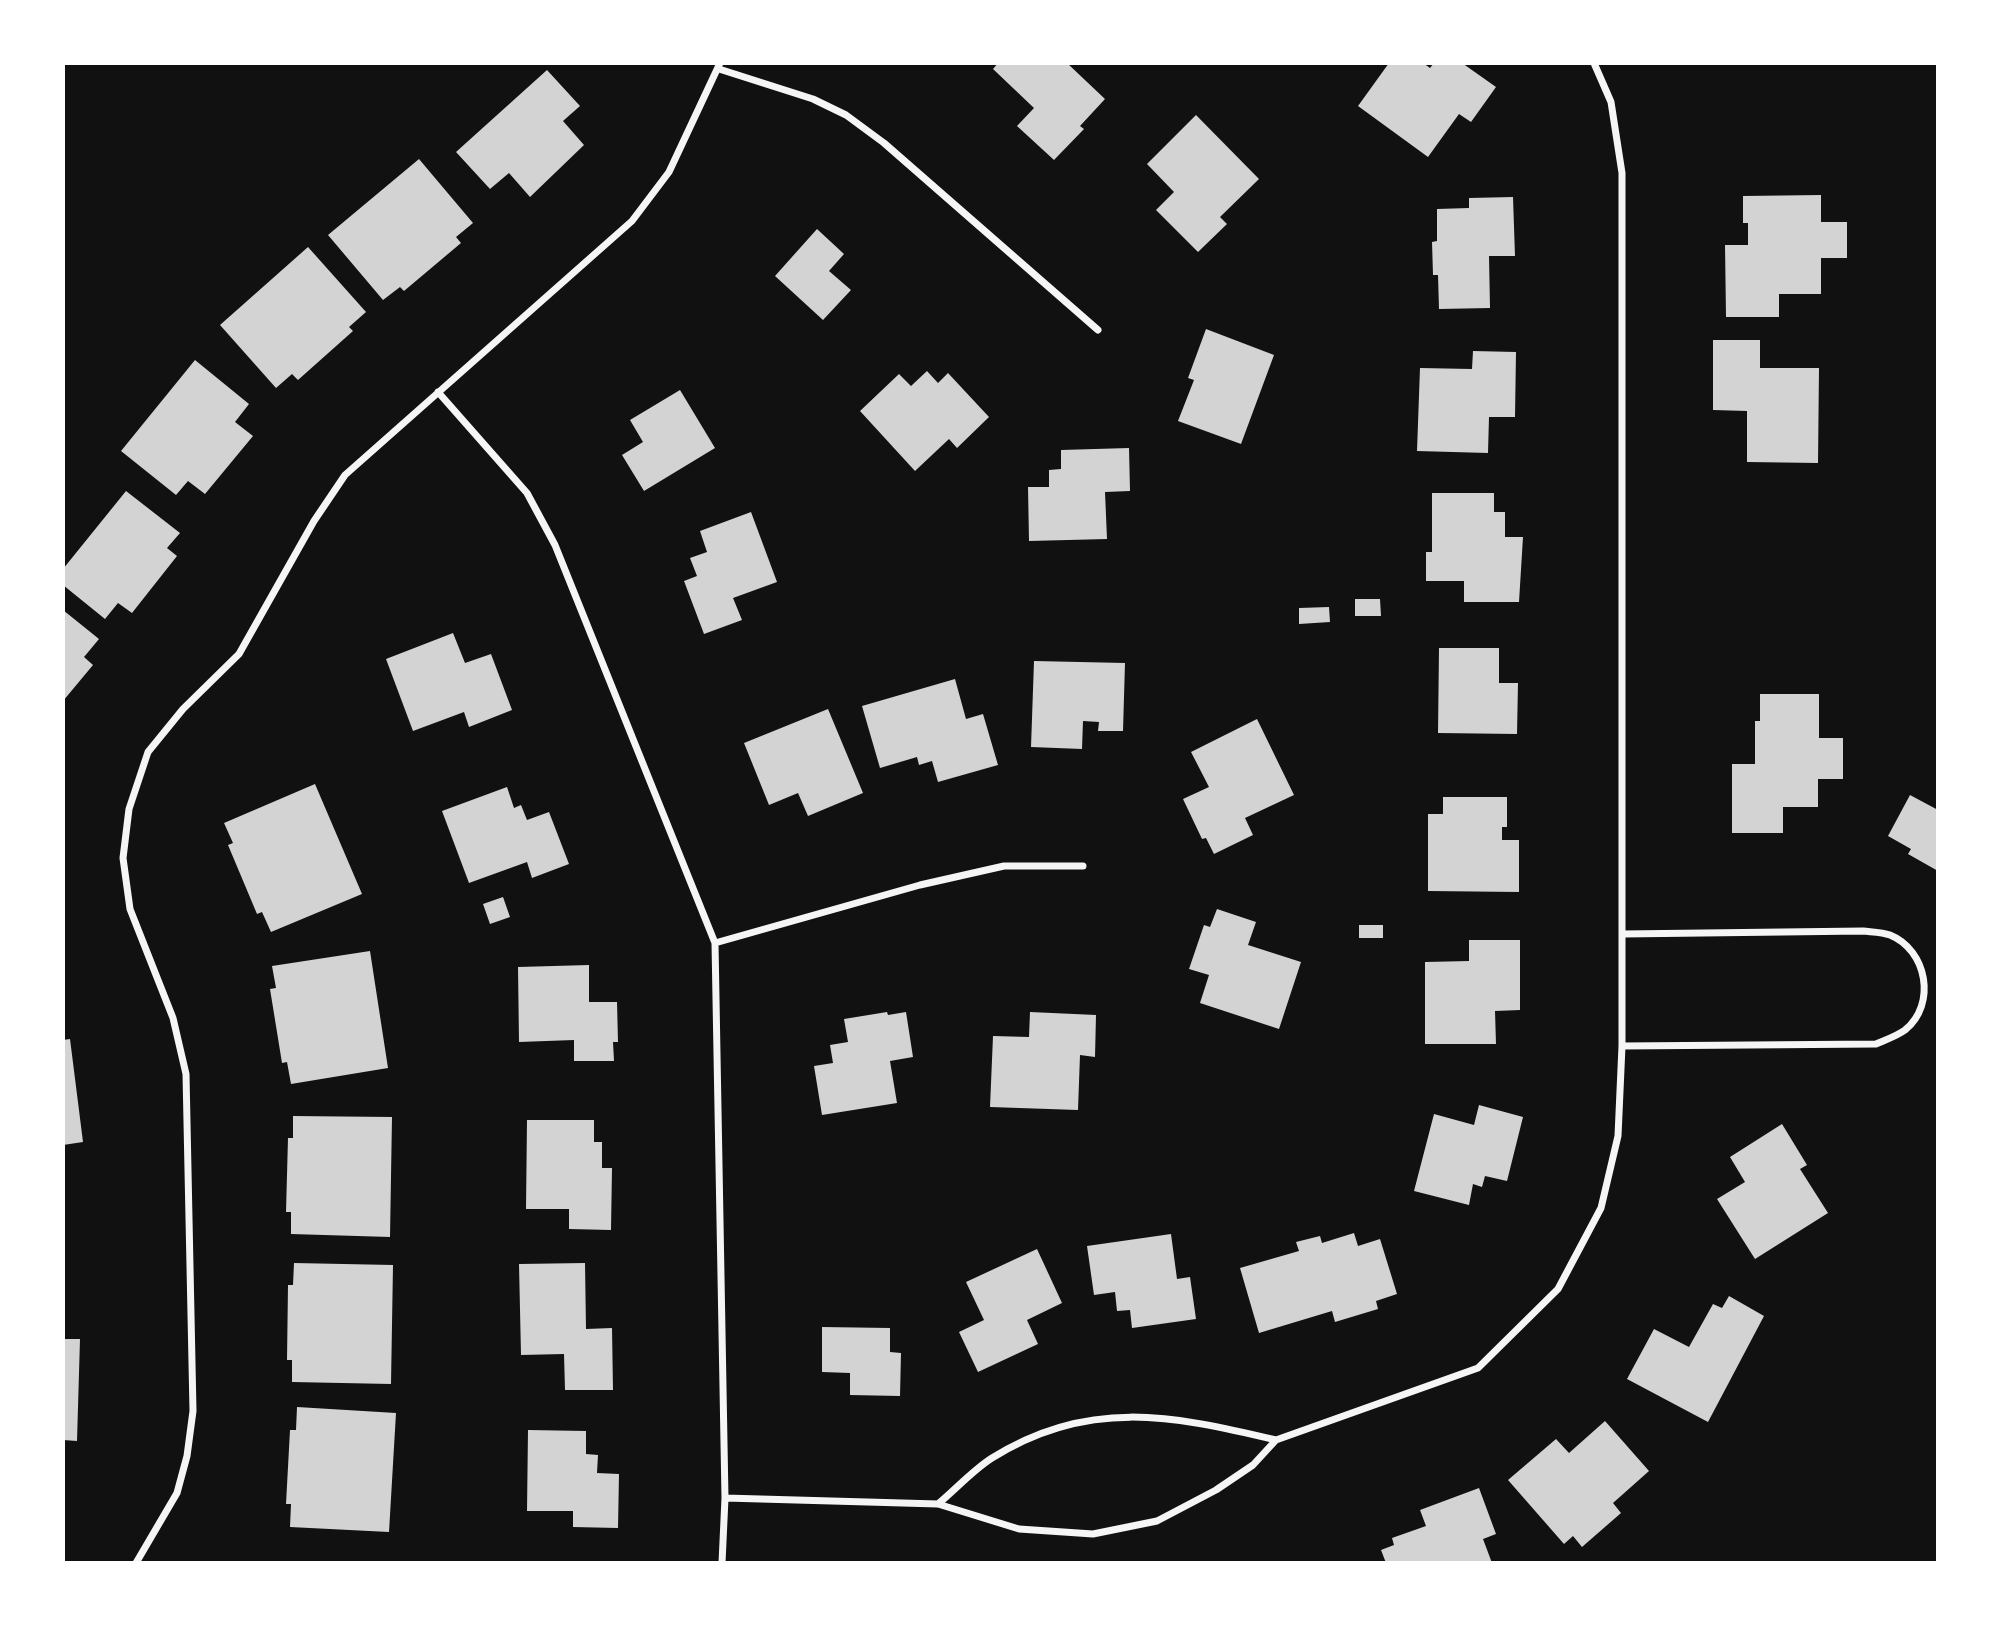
<!DOCTYPE html>
<style>
body{margin:0}
#map{position:relative;width:2001px;height:1626px;overflow:hidden;background:#111;font-family:"Source Sans 3",sans-serif}
canvas{display:block}
.frame{position:absolute;inset:0;border:65px solid #fff;pointer-events:none}
</style>
<div id="map">
<canvas width="2001" height="1626"></canvas>
<div class="frame"></div>
</div>
<script>
const ctx = document.querySelector('canvas').getContext('2d');
ctx.lineJoin = 'round';
function fill(path, color) {
  ctx.fillStyle = color;
  ctx.fill(path, 'evenodd');
}
function stroke(path, color, width, dash) {
  ctx.strokeStyle = color;
  ctx.lineWidth = width;
  ctx.lineCap = dash ? 'butt' : 'round';
  ctx.setLineDash(dash || []);
  ctx.stroke(path);
}
fill(new Path2D(`
 M998,63H1067L1105,99L1080,126L1084,129L1054,160L1017,126L1034,108L993,69Z
 M1389,63H1423L1430,68L1434,63H1462L1496,87L1471,122L1459,114L1428,157L1358,106Z
 M547,70L580,106L563,121L584,145L530,197L509,173L490,189L456,152Z
 M1196,115L1259,179L1220,217L1227,224L1198,252L1156,210L1174,192L1147,164Z
 M419,159L473,223L456,237L461,243L404,291L400,287L383,300L328,235Z
 M1821,195V222H1847V258H1821V294H1779V317H1726L1725,245H1748V223H1743V196Z
 M1513,197L1515,256H1489L1490,308L1439,309L1438,275H1433L1432,242L1437,241V209L1469,208V198Z
 M817,229L844,254L829,271L851,290L823,320L775,276Z
 M308,247L366,312L349,327L353,331L298,380L292,374L276,388L220,325Z
 M1206,329L1274,355L1241,444L1178,421L1194,380L1188,378Z
 M1713,340H1760V368H1819L1818,463L1747,462V411L1713,410Z
 M1473,351L1516,352L1515,417H1489L1488,453L1417,451L1420,368L1472,369Z
 M195,360L249,404L235,422L253,436L205,494L188,481L176,495L121,451Z
 M927,371L938,383L948,373L989,417L957,448L949,439L915,471L860,411L899,374L911,386Z
 M680,390L715,448L644,491L622,455L643,442L630,420Z
 M1129,448L1130,491L1105,492L1107,539L1029,541L1028,487H1049V470L1061,469V450Z
 M126,491L180,533L167,548L177,556L132,613L118,603L105,619L63,585V569Z
 M1432,493H1494V512H1505V537H1523L1519,602H1464V581H1426V552H1432Z
 M751,512L777,582L733,598L742,620L704,634L684,581L697,576L690,558L707,552L700,531Z
 M1355,599H1380L1381,616H1355Z
 M1329,607L1330,622L1299,624V608Z
 M63,610L99,639L84,657L93,665L63,701Z
 M453,633L465,663L491,654L512,710L469,727L464,712L413,731L386,659Z
 M1439,648H1499V683H1518L1517,734L1438,733Z
 M1034,661L1125,663L1123,731H1098L1099,722L1083,721L1082,749L1031,747Z
 M955,679L966,719L983,714L998,765L938,782L932,761L919,765L917,757L880,768L862,706Z
 M1760,694H1819V738H1843V779H1818V807H1783V833H1732V764H1755V721H1760Z
 M828,709L863,793L808,816L798,793L769,805L744,743Z
 M1257,719L1294,795L1245,818L1253,835L1214,854L1206,838L1202,839L1183,799L1209,787L1191,752Z
 M315,784L362,894L271,932L262,912L257,914L228,845L233,843L224,823Z
 M507,787L514,808L521,805L527,820L549,812L569,864L532,878L527,862L469,883L442,811Z
 M1910,795L1938,810V871L1908,854L1911,849L1888,836Z
 M1443,797H1507V827H1502V840H1519V892L1428,891V814H1443Z
 M503,897L510,917L490,924L483,904Z
 M1217,909L1256,922L1248,945L1301,962L1279,1029L1200,1003L1209,975L1189,969L1204,925L1210,927Z
 M1359,925H1383V938H1359Z
 M1469,940H1520V1010L1495,1011L1496,1044H1425V962L1469,961Z
 M370,951L388,1068L291,1084L287,1062L282,1063L270,989L276,988L272,966Z
 M589,965V1002H617L618,1042H613L614,1061H574V1040L519,1042L518,967Z
 M887,1012L888,1015L906,1012L913,1057L890,1061L897,1103L822,1115L814,1066L833,1063L830,1045L848,1042L844,1019Z
 M1030,1012L1096,1015L1095,1057L1080,1055L1078,1110L990,1107L993,1036L1029,1037Z
 M70,1039L83,1142L63,1145V1040Z
 M1479,1105L1523,1117L1507,1181L1485,1176L1482,1187L1473,1184L1469,1205L1414,1191L1434,1114L1474,1125Z
 M293,1116L392,1117L390,1237L291,1234V1212H286L288,1138H293Z
 M527,1120H594V1142H602V1168H612L611,1230L569,1229V1209H526Z
 M1782,1124L1807,1165L1800,1169L1828,1213L1755,1259L1717,1199L1745,1182L1730,1157Z
 M1354,1233L1358,1246L1380,1239L1397,1294L1376,1301L1378,1309L1335,1322L1332,1311L1259,1333L1240,1268L1299,1251L1296,1242L1320,1236L1322,1243Z
 M1171,1234L1177,1279L1190,1277L1196,1319L1132,1328L1130,1310L1117,1311L1115,1292L1094,1295L1087,1246Z
 M1037,1249L1062,1303L1027,1320L1038,1344L978,1372L959,1332L984,1320L966,1282Z
 M294,1263L393,1265L391,1384L292,1382V1360H287L288,1285H293Z
 M585,1263L586,1329L612,1328L613,1390H565L564,1354L521,1355L519,1264Z
 M1729,1296L1764,1316L1708,1422L1627,1379L1654,1329L1689,1347L1713,1304L1722,1308Z
 M822,1327L890,1328V1352L901,1353L900,1396L850,1395V1373L822,1372Z
 M63,1339H80L77,1441L63,1440Z
 M297,1407L396,1413L389,1532L290,1527L291,1504H286L290,1430H296Z
 M1605,1421L1649,1471L1613,1503L1621,1513L1582,1547L1573,1536L1564,1544L1508,1480L1556,1439L1569,1453Z
 M528,1430L586,1431V1454L598,1455L597,1473L619,1474L618,1528L573,1527V1511H527Z
 M1479,1488L1496,1534L1483,1539L1492,1563H1386L1381,1550L1394,1545L1392,1538L1426,1526L1420,1510Z`), '#d3d3d3');
stroke(new Path2D(`
 M719,69L813,99L846,115L884,143L1098,330
 M438,392L527,493L555,545L715,943L725,1498L722,1563
 M715,943L920,885L1004,866H1083
 M1622,1046L1876,1044C1885,1040 1897,1036 1905,1030C1937,1004 1927,950 1890,935C1882,932 1871,932 1863,931L1623,934
 M725,1498L938,1504L1019,1529L1093,1534L1157,1521L1216,1490L1253,1465L1276,1440L1478,1368L1558,1289L1601,1208L1618,1136L1622,1046V173L1611,102L1594,63
 M938,1504C956,1489 973,1470 992,1458C1087,1398 1172,1415 1276,1440
 M136,1563L177,1493L187,1456L193,1411L186,1074L173,1018L130,909L123,858L129,809L148,752L183,709L239,654L314,521L345,475L632,221L669,172L720,63`), '#f5f5f5', 7);
</script>
